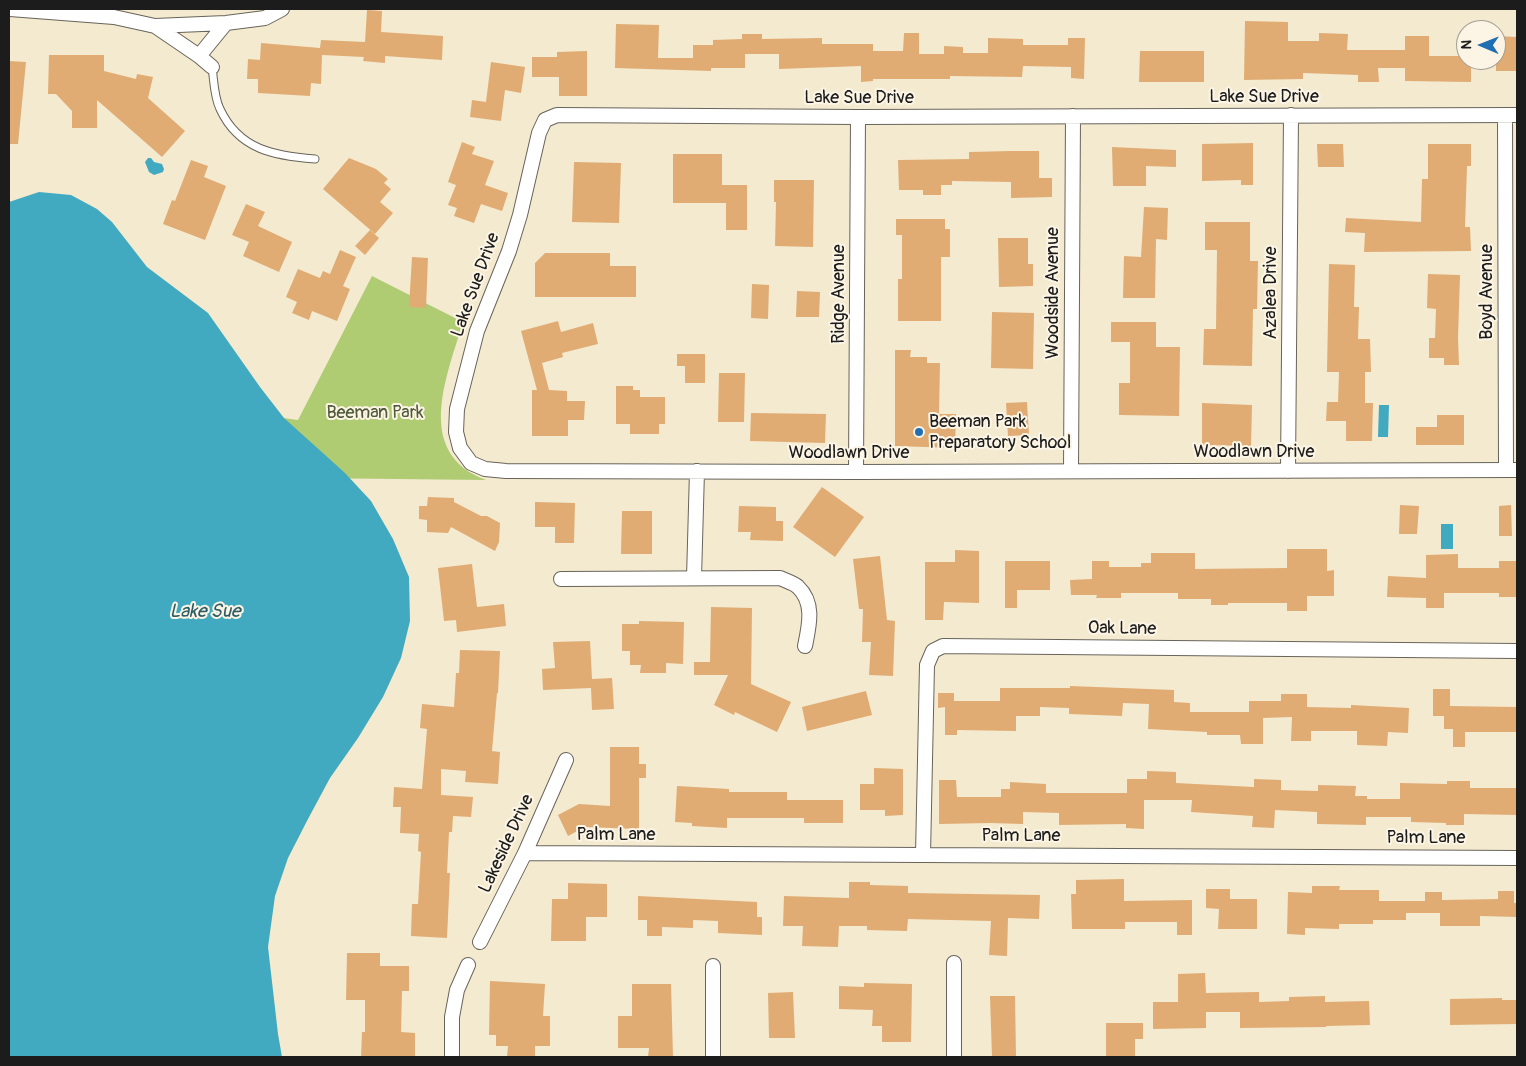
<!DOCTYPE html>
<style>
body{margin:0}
#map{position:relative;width:1526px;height:1066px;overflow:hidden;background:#f4ead0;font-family:Pangolin,sans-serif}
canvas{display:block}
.frame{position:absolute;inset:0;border:10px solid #1c1c1c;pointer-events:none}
.north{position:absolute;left:1456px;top:20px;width:50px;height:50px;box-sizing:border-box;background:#fcf5e5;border:1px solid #a29e95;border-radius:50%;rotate:271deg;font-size:14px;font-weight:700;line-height:20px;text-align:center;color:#1c1c1c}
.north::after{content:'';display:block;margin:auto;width:18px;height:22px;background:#1f6fb2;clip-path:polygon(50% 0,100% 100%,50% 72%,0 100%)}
</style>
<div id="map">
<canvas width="1526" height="1066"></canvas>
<div class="frame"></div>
<div class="north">N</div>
</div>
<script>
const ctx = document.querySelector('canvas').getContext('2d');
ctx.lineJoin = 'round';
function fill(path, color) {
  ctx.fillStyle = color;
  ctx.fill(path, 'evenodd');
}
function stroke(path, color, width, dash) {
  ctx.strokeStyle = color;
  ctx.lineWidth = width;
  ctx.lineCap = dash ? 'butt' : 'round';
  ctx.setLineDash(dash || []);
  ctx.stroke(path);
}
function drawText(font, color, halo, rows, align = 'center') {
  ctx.font = font + ' Pangolin,sans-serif';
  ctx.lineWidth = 4;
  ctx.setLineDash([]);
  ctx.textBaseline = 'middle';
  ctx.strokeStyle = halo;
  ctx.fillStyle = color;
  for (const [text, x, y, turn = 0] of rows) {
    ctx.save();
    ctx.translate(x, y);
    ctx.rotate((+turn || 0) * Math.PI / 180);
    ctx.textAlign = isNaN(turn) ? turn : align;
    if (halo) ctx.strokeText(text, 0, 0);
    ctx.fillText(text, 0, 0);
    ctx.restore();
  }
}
fill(new Path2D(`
 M372,276L463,322C447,376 413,453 486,480L216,477L217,409L298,420Z`), '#afcc73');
fill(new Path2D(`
 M148,158H151L154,162L162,164L164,169L163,172L154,175L149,172L145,162Z
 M39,192L71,195L97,209L112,222L147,267L208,313L260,387L284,418L345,473L371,501L393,539L409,577L410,621L401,658L383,697L358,738L330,778L308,819L288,858L275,896L268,947L278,1034L282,1057H9V202Z
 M1379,405H1389L1388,437H1378Z
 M1441,524H1453V549H1441Z`), '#41aac1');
fill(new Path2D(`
 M367,10L382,11L381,32L443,36L442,60L385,56V63L363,61L364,57L322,55L321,84L311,83L310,96L258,93V79H247L248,59L260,60L261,43L320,48L321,40L365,42Z
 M1245,21L1288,22V41H1319V33L1348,34L1347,50H1405V36H1429V56H1466V60H1471V82L1405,81V68H1378L1379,82H1358V75L1303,73V79L1244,80Z
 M616,24L659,25L658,58H693V45H713V40L742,39V34H762V39L822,38V44H873V51H903L904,33H919V54H944V46L963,47V53H988V38L1023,39V45H1068V38H1085L1084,79L1071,78V67L1023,66L1022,77L950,76V79H873V81L861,82V66L779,69V54H745V68H711V71L615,68Z
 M1496,36L1517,37V71H1496Z
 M587,51V96H559V77H532V57H557V52Z
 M1140,51H1204V82H1139Z
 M49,55H104V71L136,79L137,74L153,77L148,98L185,131L162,157L97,100V128H72V111L56,94H48Z
 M9,61L26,62L18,144H9Z
 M491,62L525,67L521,93L505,90L501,121L470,117L472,100L486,102Z
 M462,142L475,147L472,154L494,161L485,185L508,193L502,211L481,204L474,223L454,216L457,208L448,205L456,185L448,182Z
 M1253,143V185H1241V180L1202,181V144Z
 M1317,144H1343L1344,167H1318Z
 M1428,144H1471V166H1467L1465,227H1470L1471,251L1364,252L1365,233L1345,232L1346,218L1421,222L1422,179H1428Z
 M1112,147L1176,150V167L1146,166V186H1113Z
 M1011,151H1039V178H1052V197L1011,198V182L952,181V185H941V195H923V190H899L898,160L969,159V152Z
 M673,154H722V185H747V230H726V203H673Z
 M349,158L376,169L388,179L384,183L391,189L380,202L393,213L375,234L323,189Z
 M191,160L208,166L204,177L226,186L205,240L163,224L172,200L175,201Z
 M574,162L621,163L619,223L572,222Z
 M774,180H814L813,247L775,246L776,202H774Z
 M246,204L265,212L258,226L292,242L279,272L243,256L249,242L232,235Z
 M1144,207L1168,208L1167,240L1156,239L1155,298H1123L1124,256L1141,257Z
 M896,219H945V229H950V257H941V321H898V279H902V235H896Z
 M1205,222H1250V261H1258L1257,309H1253L1252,366L1203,365L1204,329H1216L1217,250H1205Z
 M370,230L379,238L365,255L355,246Z
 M998,238H1028V264H1033V286L999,287Z
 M340,250L356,257L343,286L350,289L337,321L312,311L309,320L292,313L297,302L286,297L298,269L320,278L323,271L330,274Z
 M545,253H610V266H636V297H535V263Z
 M412,257L428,258L426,308L409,307Z
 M1329,264L1355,265L1354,307H1359L1358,339H1370L1371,372H1365V403H1373L1372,441H1346V421H1326L1327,402H1338L1339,372H1327Z
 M1428,274L1460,275L1458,338L1459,365H1444V358H1429V338H1435L1436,309L1427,308Z
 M752,284L769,285L768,319L751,318Z
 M797,291L820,292L819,317H796Z
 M992,312L1034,313L1033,369L991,368Z
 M558,321L561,332L593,323L598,344L562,353L563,357L542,363L549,390L567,391V401H585L584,420H568V436H532V390H537L521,331Z
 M1111,322H1156V347H1180L1179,416L1119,415V383H1130V342H1111Z
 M895,350H911L910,357H927V363H940L939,414H956L955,448L895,446Z
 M677,354H705V383H685V366H677Z
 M719,373H745L744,422H718Z
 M616,386H633V390H640V397H665V424H659V434H630V424H616Z
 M1027,402L1029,435L1008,436L1006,403Z
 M1202,403L1252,405L1251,446L1202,445Z
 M751,413L826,414L825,443L750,441Z
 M1437,415H1464V445H1416V427H1437Z
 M822,487L864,517L835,557L793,527Z
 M428,497L454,498V502L481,516H487L500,523L499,542L495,551L451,527L448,533L427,532V520L419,519V506H427Z
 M535,502L575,503L574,543H555V527H535Z
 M1400,505L1419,506L1417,534H1399Z
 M1511,505L1512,536H1499V506Z
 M739,506L776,507V521H783V541L750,540L751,532H738Z
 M622,511H652V554H621Z
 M1287,549H1327V571L1334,570V596H1307V611H1287V603H1228V605H1211V599H1178V593H1121V598H1096L1097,595H1071L1070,580L1092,579V561H1109V567H1141V563H1151V553H1195V569L1287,568Z
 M955,550L979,551V603L944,602L943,620H925V562H955Z
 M1458,554V568H1499V561H1517V597H1499V593H1444V608H1426V598L1387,597L1388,576L1426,578V555Z
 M880,556L887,620L895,621L893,676L869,675L871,642H862L863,609H859L853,559Z
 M1005,561H1050V590H1017V608H1005Z
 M472,564L477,607L504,604L506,626L457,632L456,620L444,621L438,568Z
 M711,607L752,608L751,684L791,702L777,732L735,712L734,715L714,705L728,675H694V662H710Z
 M639,621L684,622L683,664L666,663V673H640L641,665H630V651H622V624H639Z
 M590,641L592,679L612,678L614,709L592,710L591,688L543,690L542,669L555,668L553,642Z
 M460,650L500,651L498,693H497L492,751L500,752L498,784L465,782L466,771L441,769V795L473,797L471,817L453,816L452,832H449L447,873H450L447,938L411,936L412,904H418L421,852L418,851L419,834L400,833L401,807H393L394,787L422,789L427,729L420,728L422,704L454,707L456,673H459Z
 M1070,686L1174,690V702L1190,703V712H1249V701H1281V694H1307V707L1351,708V705L1409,708L1408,733L1388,732L1387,746L1357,745V731H1311V741H1291L1292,717L1263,718V744H1241L1240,735H1207V732L1148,729L1149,704L1123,703L1122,716L1069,714V708L1040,707V716H1016V731L957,730V735H945V707L938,708V693H954V701H1000V688H1070Z
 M1433,689H1450V706L1517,707V732H1465V747H1453V729H1444V716H1433Z
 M866,691L872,715L807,731L802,707Z
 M610,747H639V764H646V778H639V829L585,827L568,836L558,815L579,804L610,806Z
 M874,768L903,769V815L885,816V810H860V784H874Z
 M1147,771L1176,772V783L1254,787V779L1281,780V790L1318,791V785L1356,786L1355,796H1367V799H1400V783L1447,784V781H1470V788H1517V815L1464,814V825H1446V823L1411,822V817H1366V825L1317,824V812L1275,810L1274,828L1252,827L1253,816L1191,812L1192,800H1144V829L1126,828V824L1059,825V813L1023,812V824L990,823L939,824V780H956L957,797H1001V789H1010V782L1046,784V793H1127V779H1147Z
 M677,786L729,789V792H787V800H843V823H804V818H727V828L692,826V823L675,822Z
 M1124,879V901L1192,900V935H1177V922H1125V929H1072L1071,894H1076V880Z
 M849,882H870V885L908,886V893L1040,895L1039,919L1008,918L1007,956L989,955L991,921L908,919L907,931L867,930V926H839L838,947L802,946L803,926H783L784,896L849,898Z
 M568,883L607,884V917H586V941H551L552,899H568Z
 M1312,886H1340L1339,890H1379V901H1425V892H1442V900L1498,899V891H1514V903H1517V917L1480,916V926H1440V913H1406V920H1373V924H1339V929L1305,928V935L1287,934L1288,892L1312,893Z
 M1206,889H1230V899H1257V929H1218L1219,909L1206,908Z
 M638,896L757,902V917H762V935L718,933V921L693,920V928L662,927V936H647V920H638Z
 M347,953H380V966H409V991H402L401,1032L415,1033V1057H361L362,1032H365V1000H346Z
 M1205,973L1206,993L1259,992V1002L1289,1001V997L1325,996V1002L1369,1001L1370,1025L1326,1026V1027L1240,1028V1012H1206V1028L1153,1029V1002H1178V974Z
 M490,981L545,984L543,1016H550V1046H535V1057H507L508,1046H496V1035H489Z
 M864,983L912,984L911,1042H882V1026H872L873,1010L839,1009V986L864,987Z
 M632,984H671L673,1057H648L649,1048H618V1016H632Z
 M793,992L795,1038H769L768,993Z
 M990,996H1015L1016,1057H992Z
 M1502,998V1000H1517V1024L1450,1025V999Z
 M1106,1023H1143V1039H1135V1057H1106Z`), '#e0ac73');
const service = new Path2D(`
 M212,67C214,81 214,97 220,109C239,150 275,156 315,159`);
const minor = new Path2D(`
 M10,9L114,17L155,26L226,23L265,18L282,9
 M155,26L199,56L212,67
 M199,56L226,23
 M1505,115L1506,469
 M1517,115L858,117L557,115L545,120L539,133L520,215L509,251L477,331L457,409L456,432L460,448L471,463L485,469L506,471L856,472L1517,470
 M1071,471L1073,116
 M1288,471L1291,115
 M856,472L858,117
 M694,578L697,471
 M561,579L780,578C786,581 794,583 798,587C815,603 809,626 805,646
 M525,853L1517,858
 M923,855L927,665L933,651L943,646L1517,651
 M480,942L525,853L566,760
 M452,1057V1017L457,990L468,965
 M713,1057V966
 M954,1057V963`);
stroke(service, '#68645b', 9);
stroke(minor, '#68645b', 16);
stroke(service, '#fff', 7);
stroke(minor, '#fff', 14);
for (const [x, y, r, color] of [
 [919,432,5,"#1f6fb2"]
]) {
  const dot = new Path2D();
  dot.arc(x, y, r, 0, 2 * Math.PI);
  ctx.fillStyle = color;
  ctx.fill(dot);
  stroke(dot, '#fcf5e5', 2);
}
drawText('18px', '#1c1c1c', '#fcf5e5', [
 ["Lake Sue Drive",1264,97],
 ["Lake Sue Drive",859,98],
 ["Lake Sue Drive",476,285,-70],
 ["Boyd Avenue",1487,292,-90],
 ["Woodside Avenue",1053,293,-90],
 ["Azalea Drive",1271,293,-90],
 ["Ridge Avenue",839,294,-90],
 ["Woodlawn Drive",1254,452],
 ["Woodlawn Drive",849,453],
 ["Oak Lane",1122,629,1],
 ["Palm Lane",616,835],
 ["Palm Lane",1021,836],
 ["Palm Lane",1426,838],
 ["Lakeside Drive",507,844,-65]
]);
drawText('18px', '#4f5a3a', '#fcf5e5', [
 ["Beeman Park",375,413]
]);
drawText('18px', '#1c1c1c', '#fcf5e5', [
 ["Beeman Park",929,422],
 ["Preparatory School",929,443]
], 'left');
drawText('italic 19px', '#2d5c66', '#fcf5e5', [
 ["Lake Sue",205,612]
]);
</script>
